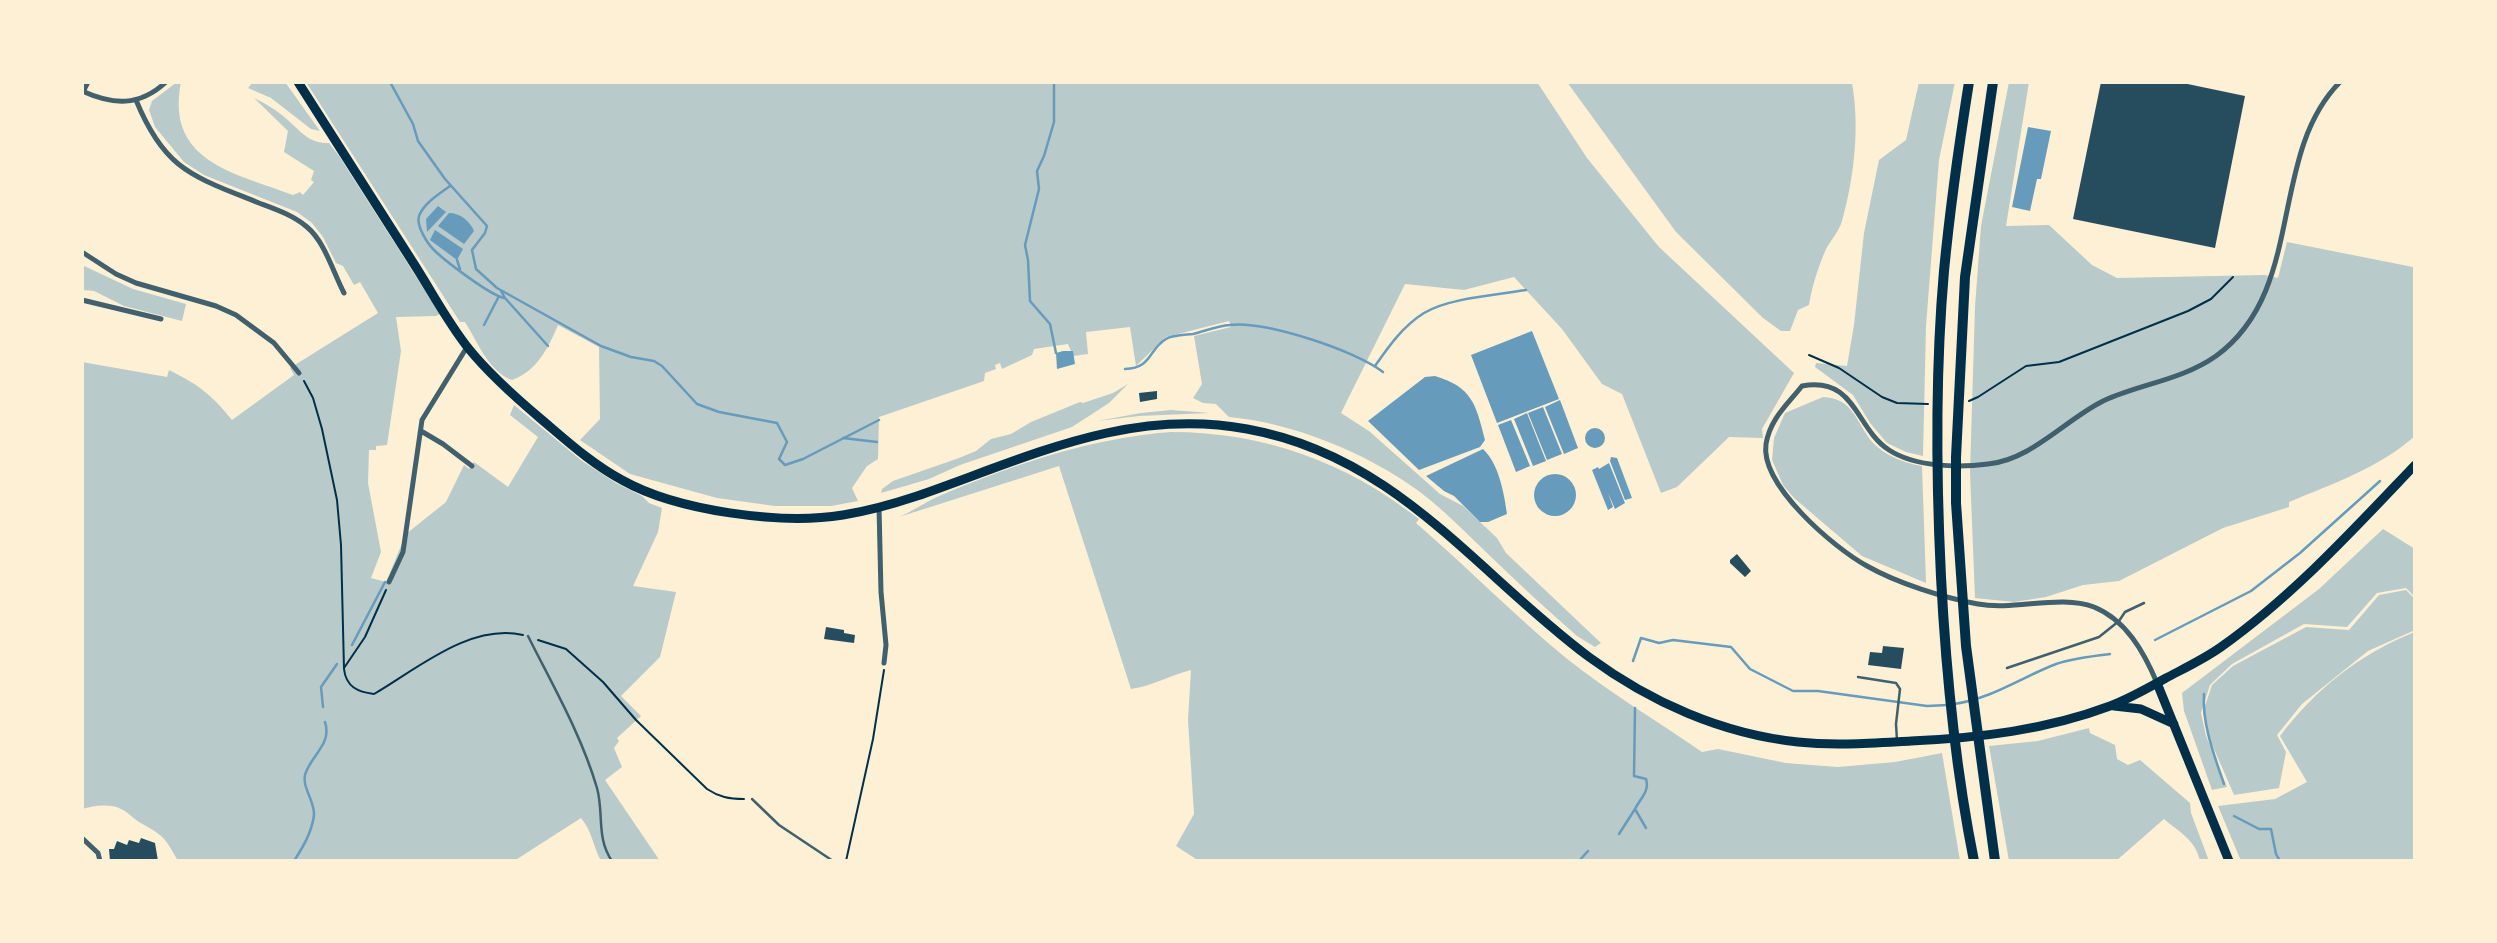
<!DOCTYPE html>
<style>
body{margin:0}
#map{position:relative;width:2497px;height:943px;overflow:hidden;background:#fdf0d5;font-family:"Asap Condensed",sans-serif}
canvas{display:block}
.frame{position:absolute;inset:0;border:84px solid #fdf0d5;pointer-events:none}
</style>
<div id="map">
<canvas width="2497" height="943"></canvas>
<div class="frame"></div>
</div>
<script>
const ctx = document.querySelector('canvas').getContext('2d');
ctx.lineJoin = 'round';
function fill(path, color) {
  ctx.fillStyle = color;
  ctx.fill(path, 'evenodd');
}
function stroke(path, color, width, dash) {
  ctx.strokeStyle = color;
  ctx.lineWidth = width;
  ctx.lineCap = dash ? 'butt' : 'round';
  ctx.setLineDash(dash || []);
  ctx.stroke(path);
}
fill(new Path2D(`
 M177,82H181C165,162 235,173 293,195L300,192L303,195L314,182L311,180L314,171L284,152L288,131L254,98C267,104 281,113 291,123C304,135 310,143 329,143L339,156L440,314L436,316L396,317L401,351L387,445L376,446V450H369L368,483L381,552L371,578L386,582L406,534L446,502L464,465L469,469L474,462L508,487L538,437L510,415L514,405L582,461L616,483L642,496L649,503L662,508L658,532L633,586L676,592L660,657L621,696L641,716L617,738L619,741L614,748L622,767L605,780L660,861H601C593,846 592,831 581,818L514,861H178C164,836 164,836 139,822C133,818 128,812 121,809C110,803 93,806 82,809V362L167,377L169,370C199,385 211,394 232,420L294,375L290,368L378,313L360,282L354,285L343,266L336,263L323,237L312,223L297,212L204,175L184,162L155,127L149,110L152,101Z
 M253,82H285L320,131L311,129L271,98L248,88Z
 M306,82H1537L1587,158L1659,247L1794,373L1762,429L1763,438L1729,437L1677,487L1661,493L1622,394L1602,384L1562,329L1514,277L1464,290L1405,284L1341,413L1369,431L1440,494L1463,506L1497,538L1506,553L1601,643L1595,647L1577,636C1546,609 1516,581 1487,553C1465,532 1444,510 1420,492C1367,453 1294,423 1229,417L1216,404L1203,403L1193,398L1202,384L1194,336L1231,327L1229,321L1166,337L1136,366L1130,327L1086,332L1088,354L1073,356L1068,344L1034,349L1032,355L1002,369L1000,363L995,365L996,369L985,373L984,381L879,417L878,459L867,466L852,488L858,501L831,506H775L717,498L630,474L580,440L600,419L599,347L558,325C549,347 536,372 512,380C489,372 477,341 465,322H460Z
 M1567,82L1852,83C1860,128 1854,178 1842,221C1839,231 1831,240 1826,249C1818,268 1812,286 1809,305L1798,310L1790,331H1781L1763,318L1676,232Z
 M1919,82H1955L1939,160L1926,326L1923,456L1906,452L1887,443L1870,423L1853,395L1815,367L1816,363L1847,366L1854,325L1864,233L1879,160L1906,140Z
 M2009,82H2029L2006,226L2049,225L2092,265L2117,278L2265,275L2278,278L2287,242L2413,267L2415,265V436C2379,468 2332,484 2289,502V507L2223,528L2119,581L2083,585L2046,597L2014,602L1975,598L1970,472L1975,307L1981,226Z
 M82,265L133,289L186,304L182,321L124,306L94,291L82,290Z
 M1128,384L1109,403L1072,427L960,465L929,479L881,493L882,489L893,481L959,458L976,451L991,439L1011,434L1031,422L1080,402L1083,403L1113,393Z
 M1823,397C1854,398 1856,423 1873,443C1886,456 1904,463 1922,466L1926,583L1862,556L1794,498L1783,485L1772,460L1774,438L1785,413Z
 M1171,410L1210,413L1139,416L1097,421L1141,413Z
 M1171,432C1264,432 1346,462 1419,519L1416,523C1467,567 1514,615 1566,658C1610,693 1656,720 1702,752L1718,749L1786,763L1838,767L1895,762L1942,753L1960,861H1199L1176,846L1194,814L1188,720L1191,670C1170,675 1153,686 1131,689L1059,466L899,517C913,511 924,503 937,497C1011,465 1091,438 1171,432Z
 M2383,529L2415,549V597L2406,588L2377,593L2347,627L2304,624L2232,664L2210,685L2201,713L2206,736L2227,787L2212,790L2184,711L2182,693L2319,589Z
 M2406,590L2415,599V630L2368,651L2302,704L2277,735L2286,752L2279,788L2234,795L2208,735L2203,712L2212,685L2233,666L2306,627L2349,630L2379,595Z
 M2415,632V861H2241L2218,806L2275,799L2307,782L2280,736C2316,689 2359,654 2415,632Z
 M2089,728L2090,733L2115,745L2117,759L2128,765L2140,760L2190,803L2191,813L2209,861H2200C2196,840 2179,832 2164,819L2116,861H2009L1989,746L2038,741Z`), '#b9caca');
fill(new Path2D(`
 M2028,127L2051,131L2041,179H2037L2030,211L2012,207Z
 M438,206L446,212L427,232L426,219Z
 M449,213C460,213 470,221 474,231L464,244L438,226Z
 M435,230L463,249L457,260L430,240Z
 M1532,331L1559,399L1497,423L1471,355Z
 M1063,351H1073L1075,364L1057,369L1056,353Z
 M1435,376C1472,387 1476,404 1485,440L1480,447L1419,470L1368,421L1425,377Z
 M1560,400L1578,448L1564,454L1545,407Z
 M1543,407L1562,454L1547,460L1528,413Z
 M1527,413L1546,461L1533,466L1514,419Z
 M1511,420L1530,466L1516,472L1498,425Z
 M1585 438a10 10 0 1 1 20 0a10 10 0 1 1-20 0Z
 M1483,449C1499,464 1504,493 1507,514L1488,522H1480L1454,496L1444,491L1426,476Z
 M1611,457L1617,458L1632,498L1625,500L1610,461Z
 M1609,463L1625,503L1615,509L1608,493L1613,507L1608,510L1592,470L1598,467L1599,469Z
 M1534 495a21 21 0 1 1 42 0a21 21 0 1 1-42 0Z`), '#669bbc');
stroke(new Path2D(`
 M390,82L413,124L418,141L445,179L487,226L485,233L472,250L476,269L497,288L601,346L631,357L654,361L662,366L697,404L719,412L777,423L787,442L779,459L785,465L803,459L879,420
 M1054,82V122L1044,156L1037,171L1039,189L1025,245L1028,260L1030,301L1050,324L1056,353
 M450,186C439,194 424,203 419,216C416,226 427,243 434,250C444,260 492,297 505,298
 M457,260L460,269
 M501,291L505,298L548,346
 M484,325L498,298
 M1375,366C1389,346 1403,326 1424,313C1449,298 1496,295 1526,290
 M1125,369C1152,368 1148,350 1166,339C1173,335 1185,335 1193,334C1205,331 1217,326 1230,325C1265,321 1355,350 1383,372
 M843,438L877,442
 M2155,640L2251,591L2300,553L2380,481
 M352,645L385,582
 M1633,661L1641,638L1659,643L1673,640L1731,647L1750,669L1793,691H1818L1927,706L1948,705
 M2204,694C2202,724 2214,755 2224,784
 M1954,704C1991,699 2022,677 2056,664C2073,658 2092,656 2110,654
 M323,707L321,687L337,664
 M1635,708L1634,776L1646,779C1650,791 1640,799 1635,809L1646,828
 M2234,816L2259,829H2271L2276,854L2280,861
 M1619,834L1635,809
 M294,861C303,847 312,832 314,815C315,801 300,785 306,772C313,754 332,743 325,722
 M1579,861L1588,851`), '#669bbc', 2.5);
fill(new Path2D(`
 M2101,82H2178L2245,96L2215,248L2073,219Z
 M1157,391V399L1140,402L1139,393Z
 M1737,554L1751,571L1745,577L1730,563V560Z
 M826,627L844,630V633L855,635L854,643L824,639Z
 M1883,646L1904,648L1901,669L1868,665L1870,652L1882,653Z
 M141,838L155,843L158,861H110L109,849H114L117,841L127,845L129,840L139,843Z`), '#264d5e');
stroke(new Path2D(`
 M1809,355L1839,368L1882,397L1897,403L1928,404
 M304,381L313,398L322,429L337,500L341,545L344,669C346,687 358,692 374,694C417,669 470,623 523,635
 M1969,401L1978,397L2026,366L2059,362L2188,311L2211,299L2233,277
 M538,640L566,649L603,682L636,720L707,789C719,797 729,799 744,799
 M344,668L365,637L386,590
 M846,861L873,739L884,670`), '#003049', 2);
stroke(new Path2D(`
 M528,636C553,686 581,734 597,788C604,813 596,838 612,861
 M2007,668L2099,637L2119,621L2125,612L2144,603
 M1858,677L1896,683L1900,689L1896,724L1897,740
 M752,799L779,825L833,861
 M873,861H882`), '#3f606c', 2.5);
stroke(new Path2D(`
 M82,91C113,105 139,107 166,82
 M83,92L88,82
 M136,100C165,171 193,176 259,203C275,209 293,215 307,227C325,242 333,272 344,293
 M82,252L116,274L136,283L216,306L236,315L274,343L299,373
 M82,300L161,319
 M421,431L443,444L472,466
 M879,507L881,592L886,645L884,663
 M389,582L403,552L422,420L467,347
 M2157,683C2144,652 2126,620 2094,607C2060,594 2015,611 1978,604C1944,598 1897,583 1867,566C1834,548 1760,485 1766,444C1770,419 1787,405 1802,386C1856,376 1855,428 1889,450C1915,467 1958,468 1988,464C2031,460 2065,420 2103,401C2140,384 2182,380 2216,356C2307,290 2267,156 2340,82
 M82,838L98,853L100,861`), '#3f606c', 5);
stroke(new Path2D(`
 M298,82C337,143 375,203 414,264C432,292 448,323 469,349C490,375 515,397 541,419C567,441 592,464 622,480C677,511 781,525 843,515C868,511 893,504 917,496C1027,458 1127,407 1247,429C1397,456 1475,572 1589,657C1650,702 1722,734 1798,742C1835,746 1874,743 1911,741C1979,738 2046,730 2110,706C2129,699 2148,688 2166,678C2185,668 2204,659 2221,647C2293,596 2354,529 2415,465
 M2157,683L2229,861
 M2114,706L2141,709L2174,724`), '#003049', 9);
stroke(new Path2D(`
 M1969,82C1959,145 1950,208 1944,271C1935,373 1936,475 1941,577C1946,673 1955,767 1974,861
 M1993,82L1965,277L1956,457V503L1966,646L1995,861`), '#003049', 10);
</script>
